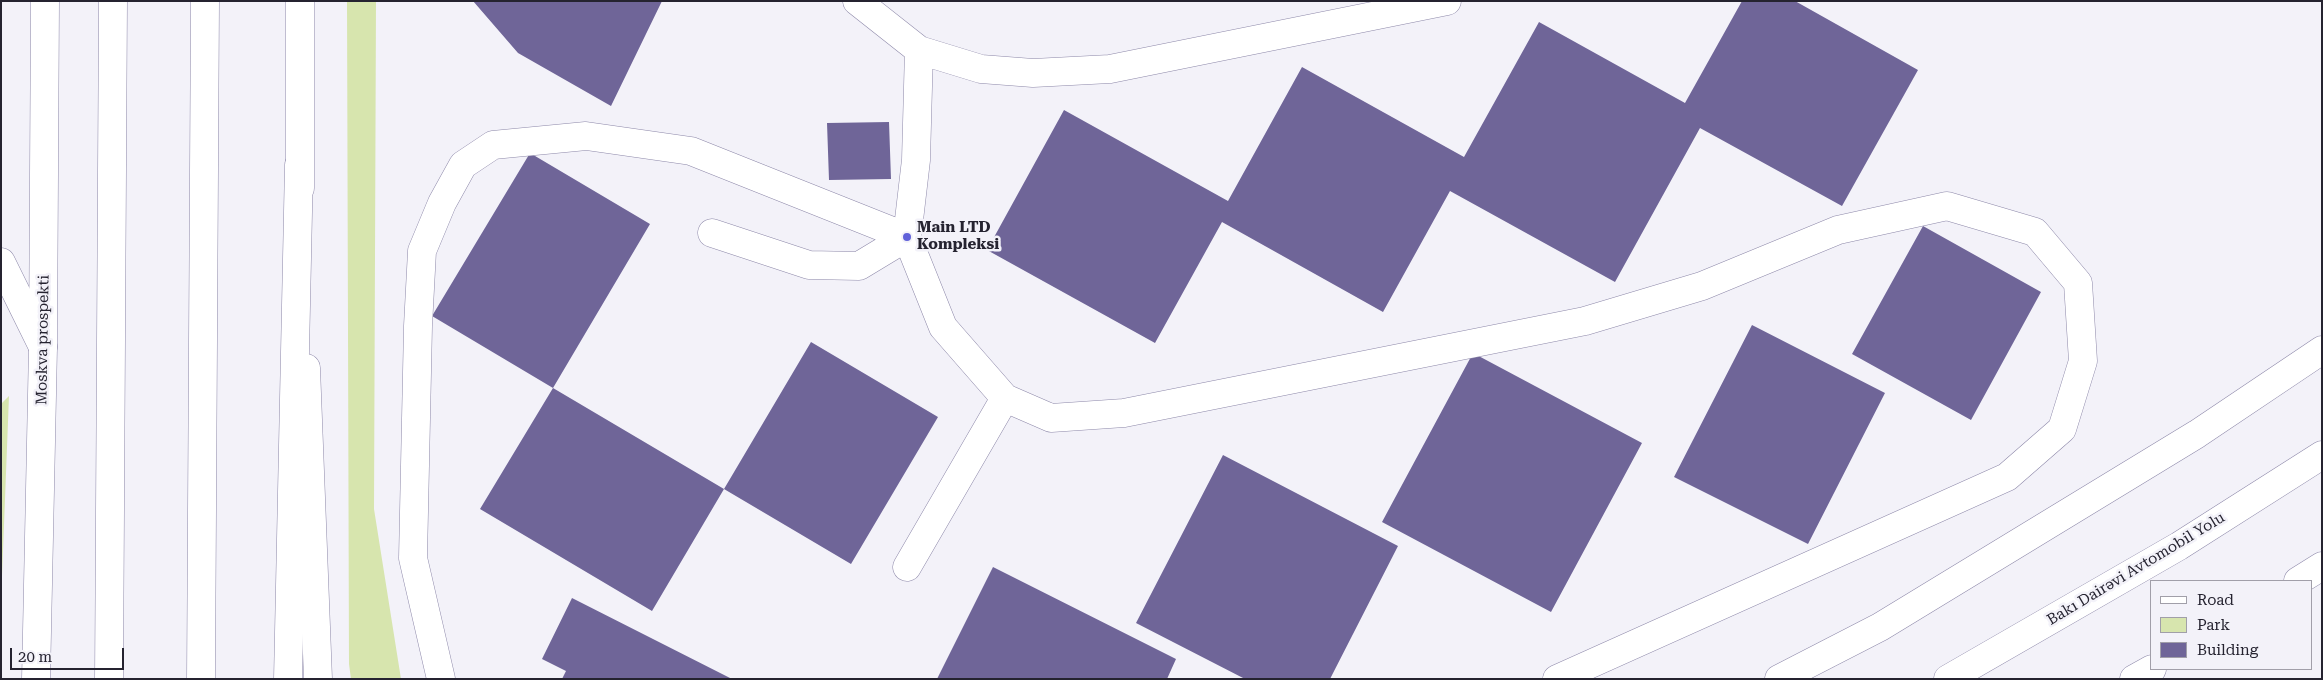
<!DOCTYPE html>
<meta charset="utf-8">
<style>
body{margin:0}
#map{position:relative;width:2323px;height:680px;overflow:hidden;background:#f3f2f9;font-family:"Roboto Serif",serif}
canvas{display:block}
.frame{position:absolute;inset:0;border:2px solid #252330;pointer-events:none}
.legend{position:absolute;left:2150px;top:580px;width:162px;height:90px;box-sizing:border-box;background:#f3f2f9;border:1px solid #a19fa9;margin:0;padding:6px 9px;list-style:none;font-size:15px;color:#252330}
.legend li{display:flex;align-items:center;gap:10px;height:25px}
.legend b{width:25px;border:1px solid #a19fa9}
.scale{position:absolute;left:10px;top:648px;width:114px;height:22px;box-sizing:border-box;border:2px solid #252330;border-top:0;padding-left:6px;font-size:15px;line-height:18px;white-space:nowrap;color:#252330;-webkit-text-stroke:4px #f3f2f9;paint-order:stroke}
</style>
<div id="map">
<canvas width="2323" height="680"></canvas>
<div class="frame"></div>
<ul class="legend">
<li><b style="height:6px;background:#fff"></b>Road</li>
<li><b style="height:14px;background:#d7e5ae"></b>Park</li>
<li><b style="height:14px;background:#6f6598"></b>Building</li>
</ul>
<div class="scale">20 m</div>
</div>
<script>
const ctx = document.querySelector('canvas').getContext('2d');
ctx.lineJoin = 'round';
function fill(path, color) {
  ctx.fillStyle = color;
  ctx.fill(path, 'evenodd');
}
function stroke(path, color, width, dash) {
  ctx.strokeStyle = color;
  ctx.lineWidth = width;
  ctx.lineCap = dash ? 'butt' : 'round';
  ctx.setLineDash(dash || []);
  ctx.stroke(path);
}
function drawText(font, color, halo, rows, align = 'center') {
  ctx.font = font + ' "Roboto Serif",serif';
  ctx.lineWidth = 5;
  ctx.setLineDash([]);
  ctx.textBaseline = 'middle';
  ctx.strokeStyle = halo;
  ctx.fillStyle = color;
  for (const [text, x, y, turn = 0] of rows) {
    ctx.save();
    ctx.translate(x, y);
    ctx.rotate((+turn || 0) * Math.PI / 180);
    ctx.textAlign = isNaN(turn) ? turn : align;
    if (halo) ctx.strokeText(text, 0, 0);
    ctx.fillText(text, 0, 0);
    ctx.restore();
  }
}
fill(new Path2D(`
 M347,1H376L374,509L401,679H351L349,664Z
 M9,396L1,602V404Z`), '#d7e5ae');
fill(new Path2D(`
 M473,1H662L611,106L518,53Z
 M1742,1H1795L1918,70L1842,206L1700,128L1615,282L1450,191L1383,312L1222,222L1155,343L987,250L1064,110L1228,201L1302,67L1464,157L1539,22L1685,103Z
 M889,122L891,179L829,180L827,123Z
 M530,153L650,224L553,388L432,316Z
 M1923,226L2041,292L1971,420L1852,354Z
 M1752,325L1885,393L1808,544L1674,477Z
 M811,342L938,417L851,564L724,489Z
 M1473,353L1642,443L1551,612L1382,522Z
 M553,388L724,489L652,611L480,509Z
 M1223,455L1398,546L1330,679H1245L1136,623Z
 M993,567L1176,659L1167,679H937Z
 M572,598L732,679H562L566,671L542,659Z`), '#6f6598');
const minor = new Path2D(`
 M857,1L919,50L981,69L1033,73L1110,69L1447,1
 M919,50L916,160L907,237L943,327L1005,398L1051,418L1124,413L1585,321L1702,286L1838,230L1947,206L2035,232L2078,283L2083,361L2062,429L2007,477L1557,679
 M712,233L809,265L859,266L907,237
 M1,262L43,347
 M907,567L1005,398
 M441,679L413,558L418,326L422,251L442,203L463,165L493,145L586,136L691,151L907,237`);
const major = new Path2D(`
 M300,1V188
 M306,368L318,679
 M36,679L43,347L45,1
 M1779,679L1880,627L2197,434L2322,350`);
const highway = new Path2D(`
 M2298,581L2322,566
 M109,679L113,1
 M201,679L205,1
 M288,679L299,165
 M1948,679L2179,546L2322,455
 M2134,679L2152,669`);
stroke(minor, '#8d88a9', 29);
stroke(major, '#8d88a9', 29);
stroke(highway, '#8d88a9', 29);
stroke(minor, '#fff', 28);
stroke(major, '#fff', 28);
stroke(highway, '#fff', 28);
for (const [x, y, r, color] of [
 [907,237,5,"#6061d9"]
]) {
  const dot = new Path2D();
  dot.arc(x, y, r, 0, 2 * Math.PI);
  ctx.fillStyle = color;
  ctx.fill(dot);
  stroke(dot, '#f3f2f9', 2);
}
drawText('bold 15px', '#252330', '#f3f2f9', [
 ["Main LTD",917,228],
 ["Kompleksi",917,245]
], 'left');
drawText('15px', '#252330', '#f3f2f9', [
 ["Moskva prospekti",43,340,-89],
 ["Bakı Dairəvi Avtomobil Yolu",2136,569,-31]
]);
</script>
